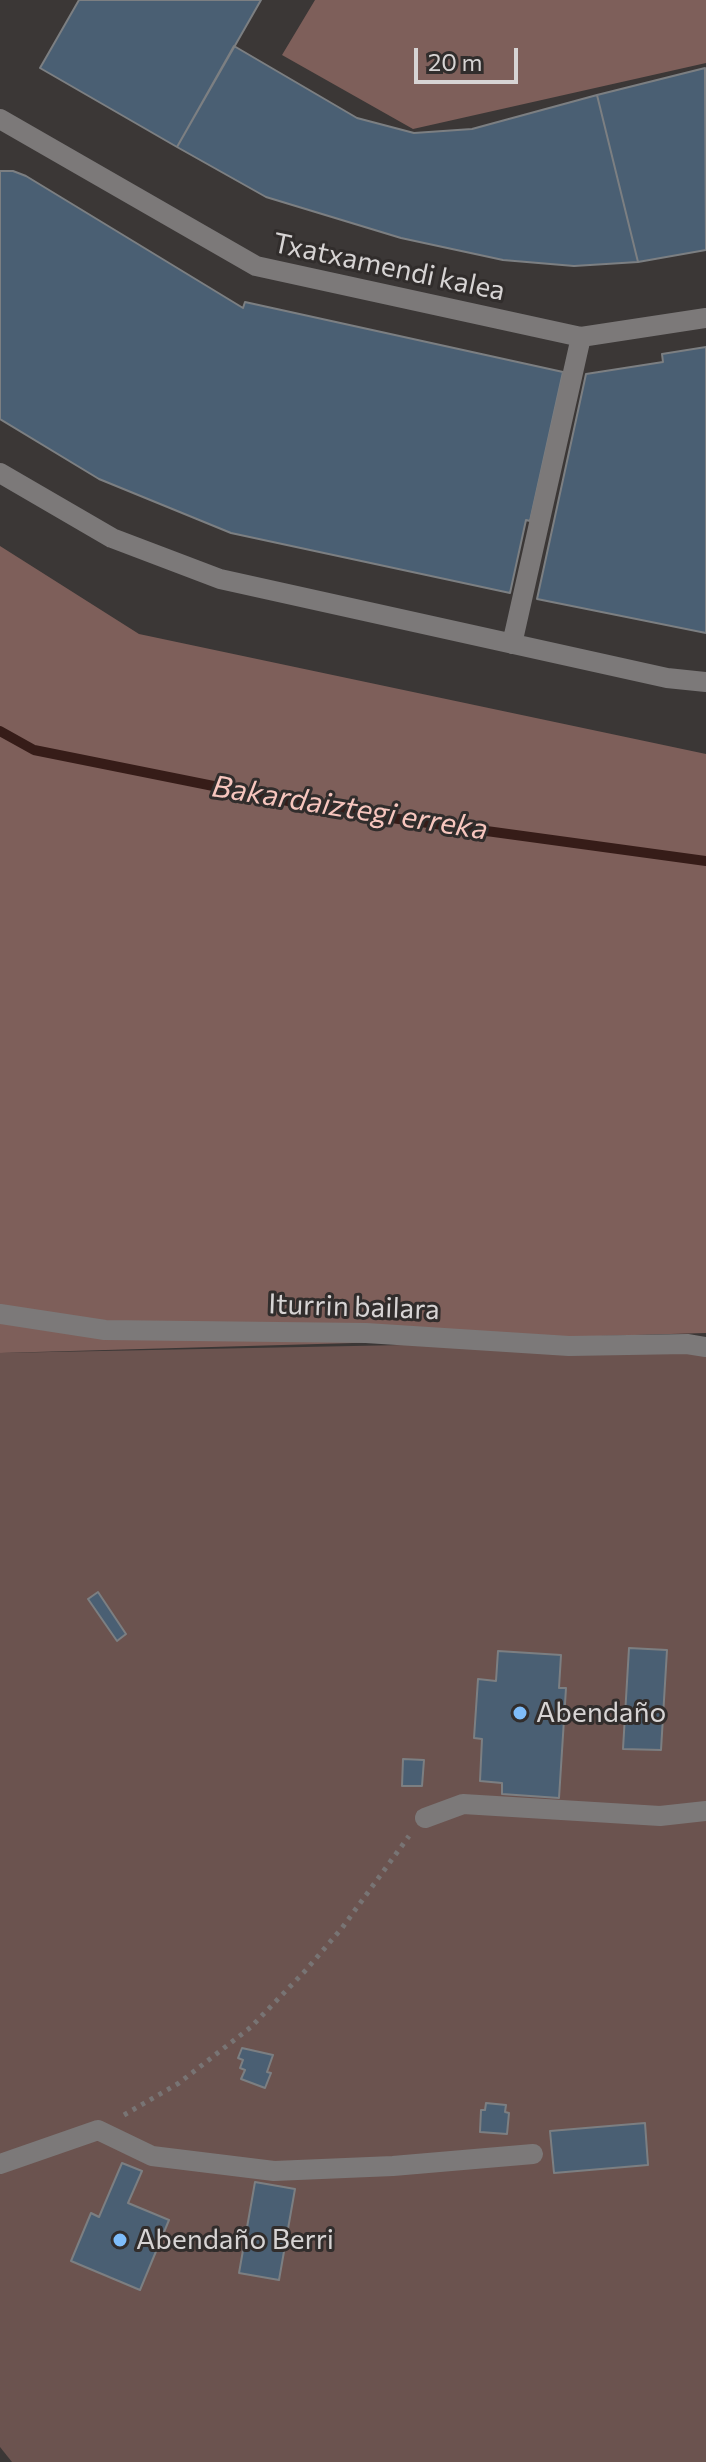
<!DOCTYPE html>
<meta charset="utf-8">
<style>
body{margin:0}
#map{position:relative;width:706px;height:2462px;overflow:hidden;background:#3b3736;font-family:Commissioner,sans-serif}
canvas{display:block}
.scale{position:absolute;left:414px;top:48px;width:104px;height:36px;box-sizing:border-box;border:4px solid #d7d4d4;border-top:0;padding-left:10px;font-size:24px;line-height:28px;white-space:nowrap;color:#d7d4d4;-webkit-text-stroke:6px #312d2c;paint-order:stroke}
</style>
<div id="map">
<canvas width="706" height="2462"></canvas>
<div class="scale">20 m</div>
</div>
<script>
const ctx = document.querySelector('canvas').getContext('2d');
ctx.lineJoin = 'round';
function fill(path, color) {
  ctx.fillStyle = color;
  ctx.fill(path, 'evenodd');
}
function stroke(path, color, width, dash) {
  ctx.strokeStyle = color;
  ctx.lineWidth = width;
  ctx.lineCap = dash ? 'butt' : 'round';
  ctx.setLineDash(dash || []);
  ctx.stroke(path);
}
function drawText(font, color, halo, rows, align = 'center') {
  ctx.font = font + ' Commissioner,sans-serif';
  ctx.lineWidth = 6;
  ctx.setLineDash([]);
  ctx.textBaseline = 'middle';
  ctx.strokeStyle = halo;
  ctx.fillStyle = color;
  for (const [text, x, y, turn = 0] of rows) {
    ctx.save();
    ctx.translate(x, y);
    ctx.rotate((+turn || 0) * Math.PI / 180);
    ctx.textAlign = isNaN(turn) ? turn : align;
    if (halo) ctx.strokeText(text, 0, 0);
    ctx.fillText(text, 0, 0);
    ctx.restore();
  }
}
fill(new Path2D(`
 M706,1339V2462H12L0,2447V1353Z`), '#6b534f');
fill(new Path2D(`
 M315,0H706V63L413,129L282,55Z
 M0,546L139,634L706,754V1333L0,1353Z`), '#7e5f5a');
stroke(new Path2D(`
 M0,731L34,750L333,810L706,861`), '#361c18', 10);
const building = new Path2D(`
 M79,0H261L177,147L40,68Z
 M234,46L357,118L414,133L472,129L597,95L638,262L574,266L503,260L401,238L266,197L177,147Z
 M705,68L706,250L638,262L597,95Z
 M0,171H13L26,176L243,308L245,302L563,372L530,521L526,520L510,593L231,533L99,479L0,419Z
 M706,347V633L537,599L586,374L663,362L662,354Z
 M98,1592L126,1634L117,1641L88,1599Z
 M629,1648L667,1650L661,1750L623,1749Z
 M498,1651L561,1655L559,1688H566L559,1798L502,1794V1783L480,1781L482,1739L474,1738L478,1679L496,1681Z
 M403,1759L424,1760L422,1786H402Z
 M242,2048L273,2055L267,2072L271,2073L265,2088L241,2079L245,2070L240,2068L243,2060L238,2058Z
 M486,2103L506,2105L505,2112L509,2113L507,2134L480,2132L481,2110H485Z
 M645,2123L648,2165L554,2173L550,2131Z
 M122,2163L142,2171L128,2203L169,2220L140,2290L71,2261L91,2213L99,2217Z
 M255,2182L295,2189L279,2280L239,2273Z`);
fill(building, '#4a5f73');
stroke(building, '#7c7f82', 2);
stroke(new Path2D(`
 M124,2115L179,2083L251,2027L306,1970L342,1928L409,1836`), '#787474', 5, [4, 6]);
stroke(new Path2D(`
 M0,119L256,266L581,337L706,318
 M0,473L112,538L220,579L667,678L706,682
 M512,644L581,337
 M0,1314L105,1330L366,1333L569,1346L687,1344L706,1347
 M425,1818L463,1804L660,1816L706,1811
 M0,2164L98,2130L152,2156L274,2171L393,2166L533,2154`), '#7c7979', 20);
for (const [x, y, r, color] of [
 [520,1713,8,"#7fbdfa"],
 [120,2240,8,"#7fbdfa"]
]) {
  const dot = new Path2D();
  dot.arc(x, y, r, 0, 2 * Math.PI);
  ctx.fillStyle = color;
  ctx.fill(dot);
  stroke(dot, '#312d2c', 3);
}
drawText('28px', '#d7d4d4', '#312d2c', [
 ["Txatxamendi kalea",389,267,12],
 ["Iturrin bailara",354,1307,2]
]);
drawText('28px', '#d7d4d4', '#312d2c', [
 ["Abendaño",536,1713],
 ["Abendaño Berri",136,2240]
], 'left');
drawText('italic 30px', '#f7c6be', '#312d2c', [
 ["Bakardaiztegi erreka",350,808,9]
]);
</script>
